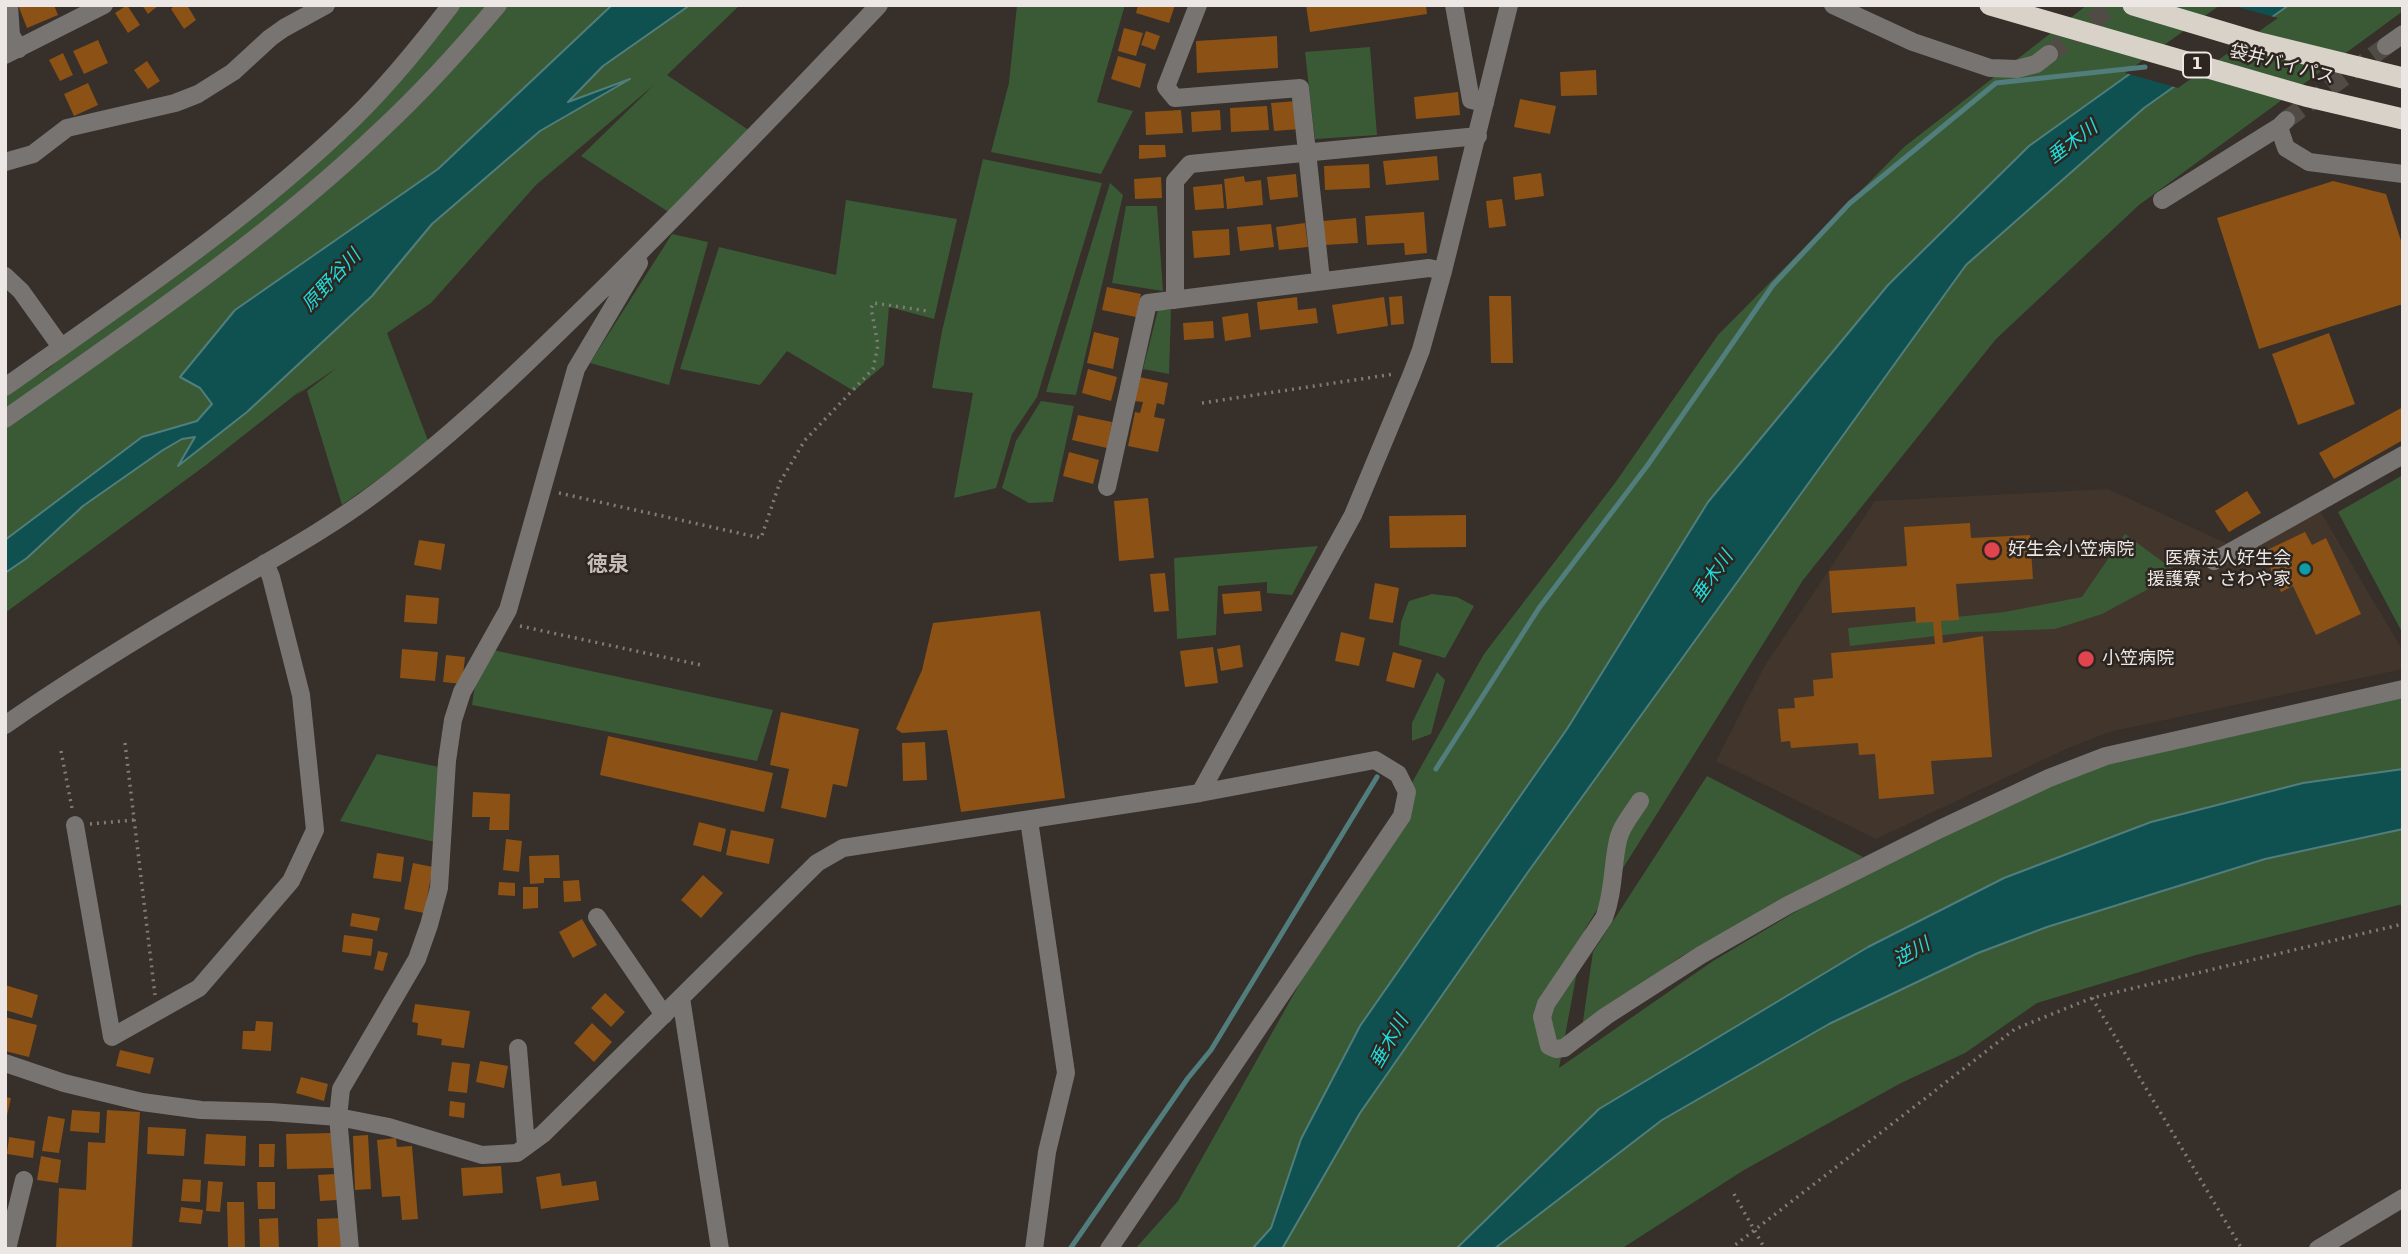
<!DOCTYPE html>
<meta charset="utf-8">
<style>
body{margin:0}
#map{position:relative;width:2408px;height:1254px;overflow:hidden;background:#362f2a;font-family:"DejaVu Sans",sans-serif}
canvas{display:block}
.frame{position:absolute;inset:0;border:7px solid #ece7e4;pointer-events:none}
</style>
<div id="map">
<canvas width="2408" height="1254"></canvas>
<div class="frame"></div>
</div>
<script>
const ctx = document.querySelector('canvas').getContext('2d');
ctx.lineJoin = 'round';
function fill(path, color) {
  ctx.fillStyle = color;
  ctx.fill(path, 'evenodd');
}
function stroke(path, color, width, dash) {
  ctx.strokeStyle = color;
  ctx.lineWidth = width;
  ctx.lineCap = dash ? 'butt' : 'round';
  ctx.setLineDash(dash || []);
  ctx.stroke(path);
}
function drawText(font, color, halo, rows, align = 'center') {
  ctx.font = font + ' "DejaVu Sans","Noto Sans JP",sans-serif';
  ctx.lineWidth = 5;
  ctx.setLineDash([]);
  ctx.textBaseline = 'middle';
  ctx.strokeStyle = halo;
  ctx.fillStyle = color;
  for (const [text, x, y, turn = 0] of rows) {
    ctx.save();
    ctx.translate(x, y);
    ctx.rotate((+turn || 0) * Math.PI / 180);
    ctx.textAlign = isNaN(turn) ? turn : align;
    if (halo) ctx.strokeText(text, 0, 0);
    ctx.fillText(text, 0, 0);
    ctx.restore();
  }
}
fill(new Path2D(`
 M2108,489L2230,545L2316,504L2403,651V669L2109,732L2066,749L1876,839L1716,761L1764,667L1875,501Z`), '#42362c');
fill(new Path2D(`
 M451,5H740L667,75L756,135L675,216L581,156L654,85L536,185L431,303L387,333L429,443L342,505L307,391L338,367L295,396L305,387L206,465L5,613V393L48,369L128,300L303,174Z
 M1017,5H1125L1097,102L1133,111L1101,174L991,152L1009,83Z
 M2087,5H2403V11L2139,205L1996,339L1803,580L1585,929L1559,1068L1713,961L1812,902L1960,823L2111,762L2403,697V904L2196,955L2037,1003L1965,1053L1901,1083L1744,1170L1621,1249H1135L1178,1201L1484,654L1615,483L1718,335L1904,147Z
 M1370,47L1377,135L1315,139L1305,52Z
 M983,159L1102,183L1037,397L1012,434L996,488L954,498L973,393L932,388L942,331Z
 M1110,183L1123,195L1076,395L1046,392Z
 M846,200L957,219L934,319L889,307L884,365L854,391L787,351L760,385L680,369L719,247L836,275Z
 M1126,206H1157L1163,291L1112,283Z
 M672,234L708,242L669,385L590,363Z
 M1158,310H1171L1169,374L1143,369Z
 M1041,401L1074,406L1053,502L1029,503L1002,488L1016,441Z
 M2403,475V634L2338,512Z
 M2125,534L2178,573L2102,614L2055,629L1969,632L1850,646L1848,628L2005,612L2082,597Z
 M1318,546L1292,595L1267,593V582L1218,586L1216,635L1177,639L1174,558Z
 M1432,594L1457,597L1474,606L1445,658L1399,645L1401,622L1409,601Z
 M493,650L773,710L757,761L472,705L475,685Z
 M1437,672L1445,680L1431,734L1412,741V723Z
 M377,754L439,767L435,842L340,821Z
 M1707,776L1863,857L1680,957L1582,1028L1593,952Z`), '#3a5a35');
const water = new Path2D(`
 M612,5H690L603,66L568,102L630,79L540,131L432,224L372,296L247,412L178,466L195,437L182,439L163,450L83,506L27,558L5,573V540L142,437L197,421L212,404L200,388L180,377L235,310L438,169Z
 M2226,5H2289L2144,108L1966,265L1528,872L1360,1113L1282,1249H1252L1271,1228L1301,1139L1360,1026L1567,729L1708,502L1888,285L2029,146Z
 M2403,769V829L2265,859L2047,927L1978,953L1829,1024L1662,1120L1494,1249H1456L1599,1109L1868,947L2004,878L2151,822L2303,783Z`);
fill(water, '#0f5151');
stroke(water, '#517e7d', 2);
fill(new Path2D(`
 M2220,5H2230L2278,18L2178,88L2125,73Z`), '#362f2a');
stroke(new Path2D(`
 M1436,769L1539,608L1647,466L1773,285L1850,203L1996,83L2145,67
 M1070,1249L1188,1078L1211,1050L1377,777`), '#517e7d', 5);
fill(new Path2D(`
 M18,5H54L58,15L27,28Z
 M127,5L140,25L128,33L115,13Z
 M142,5H159L148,14Z
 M175,5H187L196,20L184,29L171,9Z
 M1138,5H1175L1169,23L1136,13Z
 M1306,5H1426L1427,14L1310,32Z
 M1124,28L1143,33L1136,56L1118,51Z
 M1146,31L1160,36L1155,50L1141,45Z
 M1277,36L1278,68L1197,73L1196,41Z
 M98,40L108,63L84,74L73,51Z
 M63,53L73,75L60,81L49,60Z
 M1118,56L1146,64L1140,88L1111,79Z
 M147,61L160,81L148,89L134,70Z
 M1596,70L1597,95L1561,96L1560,72Z
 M88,83L98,105L74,116L64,94Z
 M1458,92L1460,115L1416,119L1414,97Z
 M1520,99L1556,106L1550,134L1514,127Z
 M1297,101L1300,129L1274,131L1271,103Z
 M1267,106L1269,130L1231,132L1230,108Z
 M1181,110L1183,133L1146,135L1145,112Z
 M1220,110L1221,130L1192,132L1191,112Z
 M1139,145H1165L1166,157L1139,159Z
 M1437,156L1439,180L1386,185L1383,161Z
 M1369,164L1370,188L1325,190L1324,166Z
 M1541,173L1544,196L1515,200L1513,177Z
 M1296,174L1298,197L1270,200L1267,177Z
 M1244,176L1245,182L1261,180L1263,205L1227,209L1224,179Z
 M1161,177L1162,198L1135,199L1134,179Z
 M2333,181L2386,194L2403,247V304L2259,349L2217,218Z
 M1222,184L1224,208L1195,210L1193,187Z
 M1502,199L1506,226L1489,228L1486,201Z
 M1424,212L1427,253L1405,255L1404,243L1367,245L1365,216Z
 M1356,218L1358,243L1325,245L1323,221Z
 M1305,223L1308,247L1279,250L1276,227Z
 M1271,224L1274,247L1240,251L1237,227Z
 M1229,229L1230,255L1194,258L1192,231Z
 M1107,287L1141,294L1136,317L1102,310Z
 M1402,296L1404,324L1391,325L1389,297Z
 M1489,296H1511L1513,363H1491Z
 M1297,297L1298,310L1316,308L1318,323L1260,330L1257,302Z
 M1384,297L1388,326L1337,334L1332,305Z
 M1248,313L1251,337L1225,341L1222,317Z
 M1213,321L1214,338L1184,340L1183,323Z
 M1094,332L1119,338L1113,369L1087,363Z
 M2329,333L2355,404L2298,425L2272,354Z
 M1088,369L1117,377L1111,401L1082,393Z
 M1139,377L1168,383L1164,405L1157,403L1154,417L1165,419L1158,452L1128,446L1135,412L1140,413L1143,402L1134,401Z
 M2403,407V440L2334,479L2319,453Z
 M1078,415L1112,422L1107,448L1072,440Z
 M1069,452L1099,460L1093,484L1063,476Z
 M2247,491L2261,513L2229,532L2215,511Z
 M1148,498L1154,558L1119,561L1114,501Z
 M1466,515V547L1390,548L1389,516Z
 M1970,523L1971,538L2030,535L2033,579L1956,584L1959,620L1941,621L1943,643L1983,636L1992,757L1931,761L1934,794L1879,799L1875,754L1859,755L1858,743L1791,748L1790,741L1781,742L1778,709L1795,708L1794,698L1814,696L1813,680L1833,678L1831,653L1935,644L1933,622L1916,623L1915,607L1832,613L1829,571L1907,566L1904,527Z
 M2305,532L2312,545L2326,538L2361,614L2316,635L2293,586L2281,592L2263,552Z
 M419,540L445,544L441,570L414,565Z
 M1165,573L1169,611L1154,612L1150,574Z
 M1375,583L1399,588L1393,623L1369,619Z
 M1260,591L1262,611L1224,614L1222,594Z
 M406,595L439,598L437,624L404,622Z
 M1040,611L1065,798L961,812L947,730L902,733L896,729L922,670L933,623Z
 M1341,632L1365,638L1359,666L1335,661Z
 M1240,645L1243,667L1221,671L1217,649Z
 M1213,647L1218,683L1185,687L1180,651Z
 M402,649L438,652L435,681L400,678Z
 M1393,652L1422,660L1414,688L1386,681Z
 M446,655L465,657L462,684L443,682Z
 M781,712L859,729L847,787L833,784L826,818L781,808L789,769L770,765Z
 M608,736L773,773L764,812L600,775Z
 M925,742L927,780L903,781L902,743Z
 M473,792L510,794L509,830H489L490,817H472Z
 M699,822L726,829L721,852L693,845Z
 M731,830L774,839L769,864L726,855Z
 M506,839L522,841L519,872L503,870Z
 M377,853L404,857L401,882L373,878Z
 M559,855L560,878H544V883L530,884L529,856Z
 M413,863L433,867L424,913L404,909Z
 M703,875L723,893L701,918L681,900Z
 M579,880L581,901L564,902L563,881Z
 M499,882L515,883V896L498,895Z
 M523,887H538V908L523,909Z
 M352,913L380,918L377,931L350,926Z
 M582,919L597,945L573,958L559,932Z
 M344,935L373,939L371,956L342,952Z
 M378,951L388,953L383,971L374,969Z
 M5,985L38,995L32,1018L5,1010Z
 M605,993L625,1012L611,1027L591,1008Z
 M415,1004L470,1011L464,1048L441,1045L442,1039L417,1035L418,1023L412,1022Z
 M5,1017L37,1025L29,1057L5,1051Z
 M256,1021L273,1022L271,1051L242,1049L243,1031H255Z
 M592,1023L612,1042L594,1062L574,1043Z
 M120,1050L154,1058L150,1074L116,1066Z
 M480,1061L508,1066L504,1088L476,1082Z
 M452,1062L470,1064L467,1093L448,1091Z
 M301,1077L328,1084L324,1101L296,1093Z
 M5,1097L11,1098L6,1120H5Z
 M450,1101L465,1103L464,1118L449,1116Z
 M72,1110L100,1112L99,1133L70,1131Z
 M107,1110L140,1112L132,1249H56L59,1188L86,1190L88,1142L105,1143Z
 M48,1116L65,1119L59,1153L42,1151Z
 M148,1127L186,1129L184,1156L147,1154Z
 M333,1133L334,1168L287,1169L286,1134Z
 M206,1134L246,1136L245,1166L204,1164Z
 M368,1135L371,1189L355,1190L353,1136Z
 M9,1137L35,1141L33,1158L7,1154Z
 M396,1138L397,1147L412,1146L418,1219L402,1220L400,1196L382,1197L377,1140Z
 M259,1144H275L274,1167H259Z
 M41,1156L61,1160L58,1183L37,1180Z
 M501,1166L503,1193L463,1196L461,1168Z
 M560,1173L562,1186L596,1181L599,1200L541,1209L536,1177Z
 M335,1174L337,1200L320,1201L318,1175Z
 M183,1179L201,1180L200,1202L181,1201Z
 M208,1181L223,1182L220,1212L206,1211Z
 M257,1182H275V1209H258Z
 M227,1202H244L245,1249H228Z
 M181,1207L203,1210L201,1224L179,1222Z
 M278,1218L279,1249H260L259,1219Z
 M342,1218L343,1249H318L317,1219Z`), '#8b5115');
stroke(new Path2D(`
 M2049,54L2114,5
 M2286,120L2386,46`), '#514b46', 18, [18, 9]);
stroke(new Path2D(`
 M1202,403L1394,374
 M559,493L761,538L780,482L805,440L873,369L878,345L871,308L873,303L928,311
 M520,626L701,665
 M125,743L155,995
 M61,751L72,808
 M90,824L134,820
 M2092,998L2242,1249
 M1734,1194L1765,1249
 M1730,1249L2015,1029L2092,998L2403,924`), '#817b76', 3.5, [2, 5]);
stroke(new Path2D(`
 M9,5L11,35L19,49
 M1198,5L1166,87L1175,98L1300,88L1321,280
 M1454,5L1471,100L1485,103
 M1833,5L1913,42L1990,68L2017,69L2036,64L2049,54
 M2386,46L2403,34
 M5,55L104,5
 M2286,120L2279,127L2286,148L2309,162L2403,174
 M5,162L33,154L67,128L175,103L198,94L233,72L270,38L284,28L326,5
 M2162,200L2279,127
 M5,276L21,291L61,347
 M1175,300V181L1190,164L1478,136
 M5,387C125,302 249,220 354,118C390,83 421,44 451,5
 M5,419C134,328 267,239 381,130C423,91 461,49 498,5
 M1107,487L1148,303L1429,268L1443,271
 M2214,561L2403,455
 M5,725C74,677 146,633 218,591C272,559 328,529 378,491C462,428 537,354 612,280C702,190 791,98 879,5
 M1200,793L1353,515L1411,376L1421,350L1443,271L1509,5
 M1640,801C1632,814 1621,826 1618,840C1612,867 1614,892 1604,918L1546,1004L1542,1017L1549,1046L1556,1049L1564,1048L1606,1016L1701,955L1788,905L1940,829L2049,778L2106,756L2403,689
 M1029,820L1066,1073L1047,1152L1034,1249
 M75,825L112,1037L199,988L291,881L315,830L301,695L271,577L265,563
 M597,917L664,1015
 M681,998L720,1249
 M518,1048L526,1146
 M5,1063L64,1083L142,1102L201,1110L271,1112L338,1117L389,1127L482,1155L517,1153L543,1134L817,863L843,848L1200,793L1375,760L1398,774L1407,792L1402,816L1109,1249
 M7,1249L24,1180
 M350,1249L338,1117L341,1089L417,959L429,925L439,888L447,761L453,720L462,692L508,610L576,369L639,263
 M2318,1249L2403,1198`), '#777471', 18);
stroke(new Path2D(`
 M1990,5L2305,96L2403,119
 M2133,5L2260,43L2403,78`), '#d8d2c8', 21);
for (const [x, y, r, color] of [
 [1992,550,9,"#e0444e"],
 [2305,569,7,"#0f9aa8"],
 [2086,659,9,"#e0444e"]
]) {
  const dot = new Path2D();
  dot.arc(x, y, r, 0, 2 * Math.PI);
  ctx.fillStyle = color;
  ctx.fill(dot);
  stroke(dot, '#2c2520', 2.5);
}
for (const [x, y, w] of [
 [2197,65,28]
]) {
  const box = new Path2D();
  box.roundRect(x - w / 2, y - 12.5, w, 25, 5);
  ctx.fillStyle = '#2c2520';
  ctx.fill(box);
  stroke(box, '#ece7e4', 2);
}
drawText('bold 16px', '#ece7e4', null, [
 ["1",2197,65]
]);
drawText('18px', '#ece7e4', '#2c2520', [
 ["袋井バイパス",2282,65,15]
]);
drawText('18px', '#ece7e4', '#2c2520', [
 ["好生会小笠病院",2008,550],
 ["医療法人好生会",2291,559,"right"],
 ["援護寮・さわや家",2291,580,"right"],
 ["小笠病院",2102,659]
], 'left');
drawText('italic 19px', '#1fdbdb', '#2c2520', [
 ["垂木川",2073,143,-37],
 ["原野谷川",332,281,-47],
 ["垂木川",1713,577,-55],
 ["逆川",1912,953,-29],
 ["垂木川",1390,1042,-60]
]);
drawText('bold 21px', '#c6bdb6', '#2c2520', [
 ["徳泉",608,566]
]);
</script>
